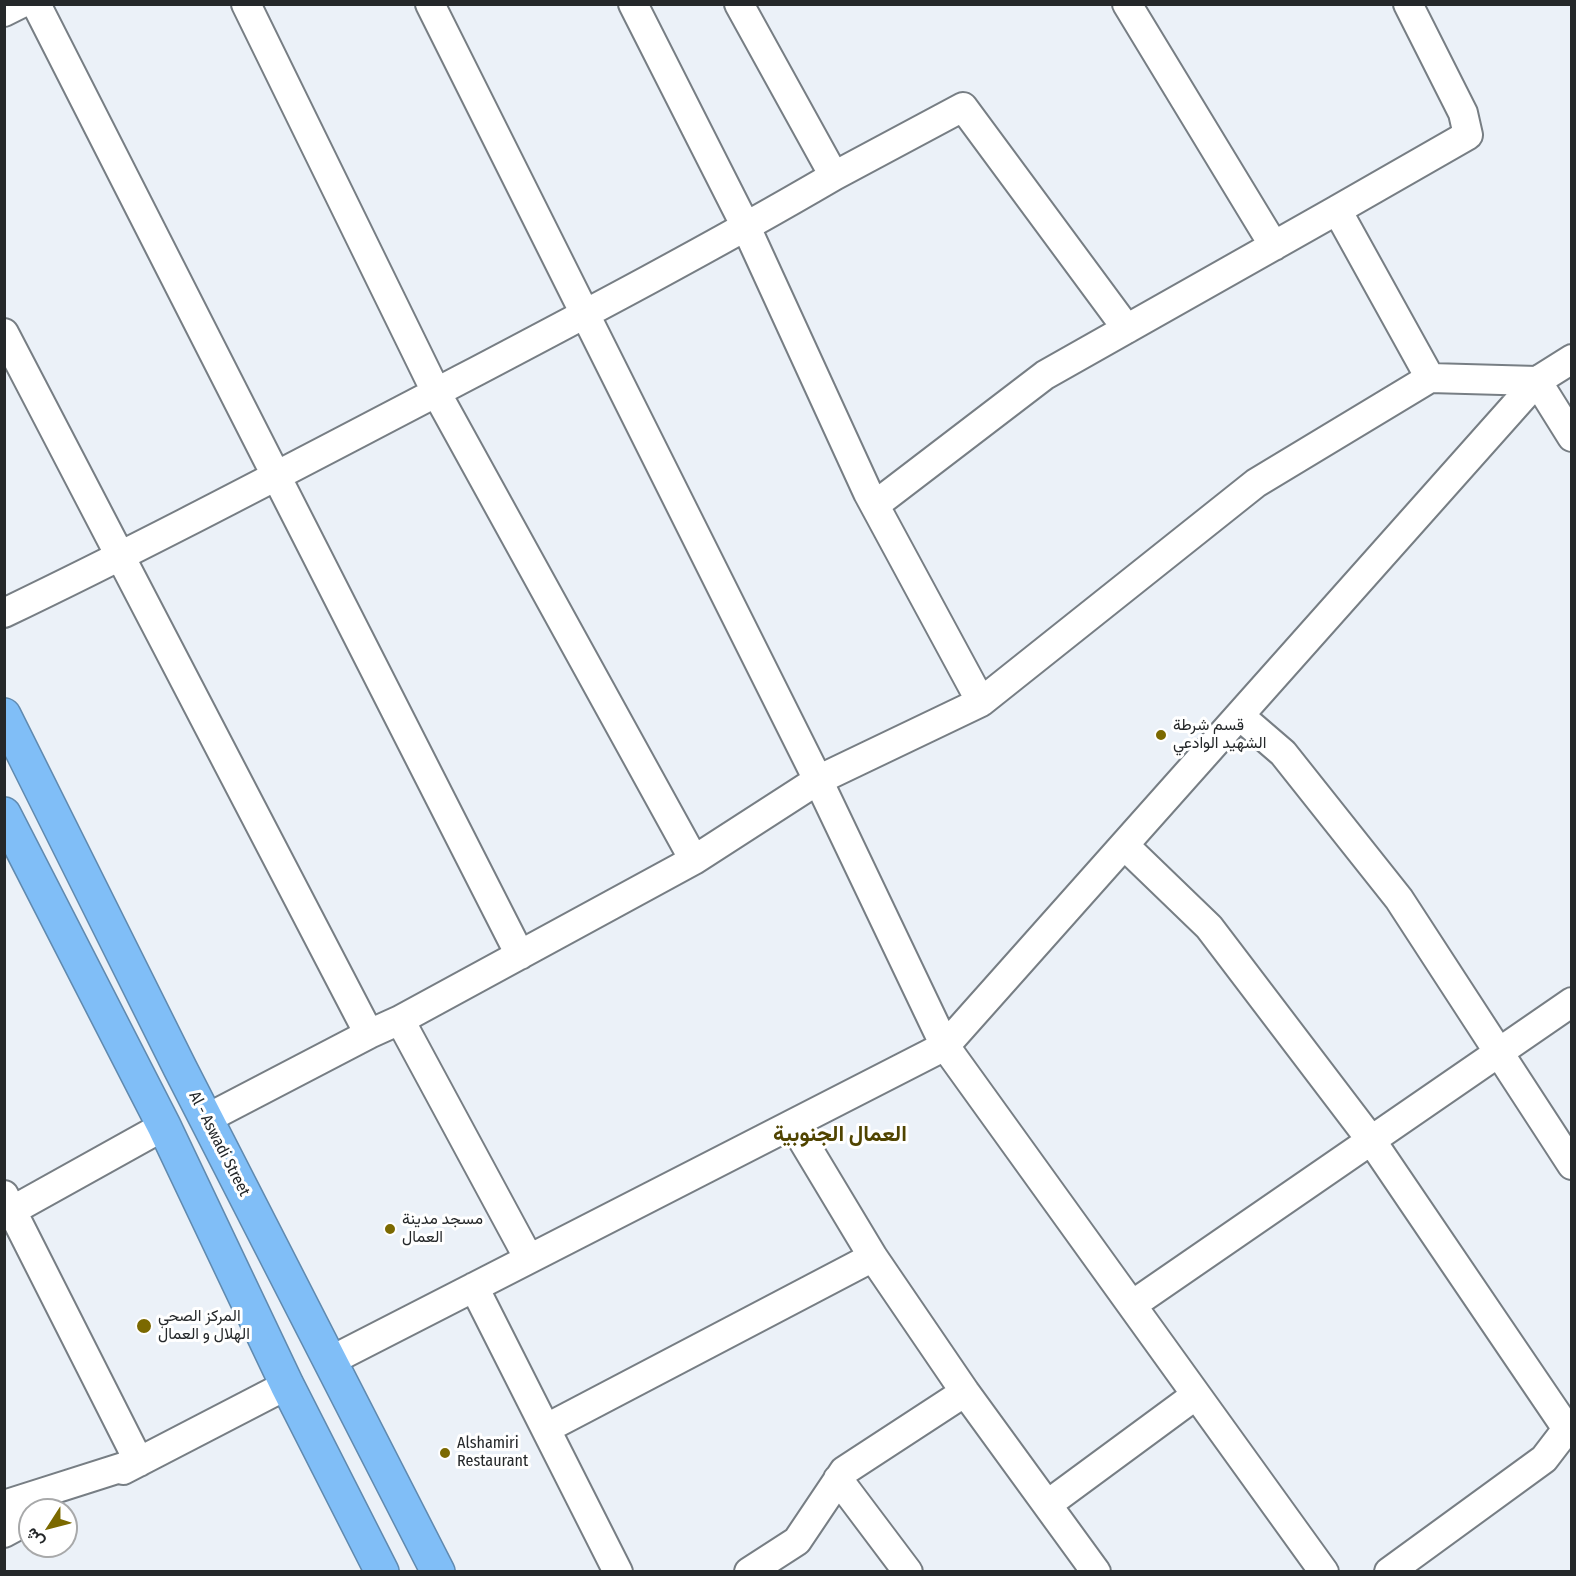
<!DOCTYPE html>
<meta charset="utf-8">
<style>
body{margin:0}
#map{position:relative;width:1576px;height:1576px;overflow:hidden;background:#ebf1f8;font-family:"Fira Sans Condensed",Vazirmatn,sans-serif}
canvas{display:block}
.frame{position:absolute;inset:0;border:6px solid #25282a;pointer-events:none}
.north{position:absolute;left:18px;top:1498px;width:60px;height:60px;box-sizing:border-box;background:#fff;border:2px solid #a8a9aa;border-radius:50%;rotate:234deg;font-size:16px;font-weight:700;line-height:24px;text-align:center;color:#25282a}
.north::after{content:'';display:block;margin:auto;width:21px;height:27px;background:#7b6900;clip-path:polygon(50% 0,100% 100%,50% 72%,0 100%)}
</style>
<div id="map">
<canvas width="1576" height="1576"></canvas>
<div class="frame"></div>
<div class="north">ش</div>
</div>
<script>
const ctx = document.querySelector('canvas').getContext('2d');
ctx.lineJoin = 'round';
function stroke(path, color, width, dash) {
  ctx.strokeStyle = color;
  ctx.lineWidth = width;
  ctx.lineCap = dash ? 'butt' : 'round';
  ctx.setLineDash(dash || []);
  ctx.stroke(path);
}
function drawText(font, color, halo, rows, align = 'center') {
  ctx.font = font + ' "Fira Sans Condensed",Vazirmatn,sans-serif';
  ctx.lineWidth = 6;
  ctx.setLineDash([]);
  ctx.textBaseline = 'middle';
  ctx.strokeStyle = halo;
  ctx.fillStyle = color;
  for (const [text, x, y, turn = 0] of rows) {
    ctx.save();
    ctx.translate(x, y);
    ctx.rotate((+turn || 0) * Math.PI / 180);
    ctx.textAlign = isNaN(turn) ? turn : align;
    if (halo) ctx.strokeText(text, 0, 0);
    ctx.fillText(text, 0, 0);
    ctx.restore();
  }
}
const street = new Path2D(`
 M36,4L520,955
 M246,4L436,392L694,860L400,1020L369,1034
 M430,4L818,780L945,1046L1324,1572
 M633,4L746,227L868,493L981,702L818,780L694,860
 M1127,4L1274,246
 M4,12L20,4
 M834,176L963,107L1127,329
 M1337,210L1468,135L1463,113L1408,4
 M4,333L369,1034L206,1119
 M1430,378L1537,381L1572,437
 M875,505L1045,375L1337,210L1430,378L1256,483L981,702
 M4,613C150,543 293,467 437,392C570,322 704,252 834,176L739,4
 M1240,716L1283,753L1399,899L1572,1165
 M1124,845L1209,927L1371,1140L1567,1429L1544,1459L1389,1572
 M400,1020L529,1259
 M793,1124L873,1257L965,1392L1096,1572
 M4,1195L139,1462L4,1505
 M4,1215L164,1126
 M474,1287L618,1572
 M1132,1305L1572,1002
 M330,1361L945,1046L1537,381L1572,359
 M547,1428L873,1257
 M123,1470L287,1385
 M838,1479L908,1572
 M1048,1504L1196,1395
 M4,1533L30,1519
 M749,1572L797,1541L844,1471L965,1392`);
const highway = new Path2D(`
 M4,715L180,1068L438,1572
 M4,814L164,1126L287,1385L382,1572`);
stroke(street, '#777e84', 32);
stroke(highway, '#608aaf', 36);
stroke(street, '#fff', 28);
stroke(highway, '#80bef7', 33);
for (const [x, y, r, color] of [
 [1161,735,6,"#7b6900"],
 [390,1229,6,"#7b6900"],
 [144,1326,8,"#7b6900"],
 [445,1453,6,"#7b6900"]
]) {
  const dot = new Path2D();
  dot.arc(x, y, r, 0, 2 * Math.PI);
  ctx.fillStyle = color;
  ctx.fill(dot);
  stroke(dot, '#fff', 2);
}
drawText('16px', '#25282a', '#fff', [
 ["قسم شرطة",1173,726],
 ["الشهيد الوادعي",1173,744],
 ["مسجد مدينة",402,1220],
 ["العمال",402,1238],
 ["المركز الصحي",158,1317],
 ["الهلال و العمال",158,1335],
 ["Alshamiri",457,1444],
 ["Restaurant",457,1462]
], 'left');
drawText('16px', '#25282a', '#fff', [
 ["Al - Aswadi Street",219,1144,63]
]);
drawText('bold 22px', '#504400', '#fff', [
 ["العمال الجنوبية",840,1135]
]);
</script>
